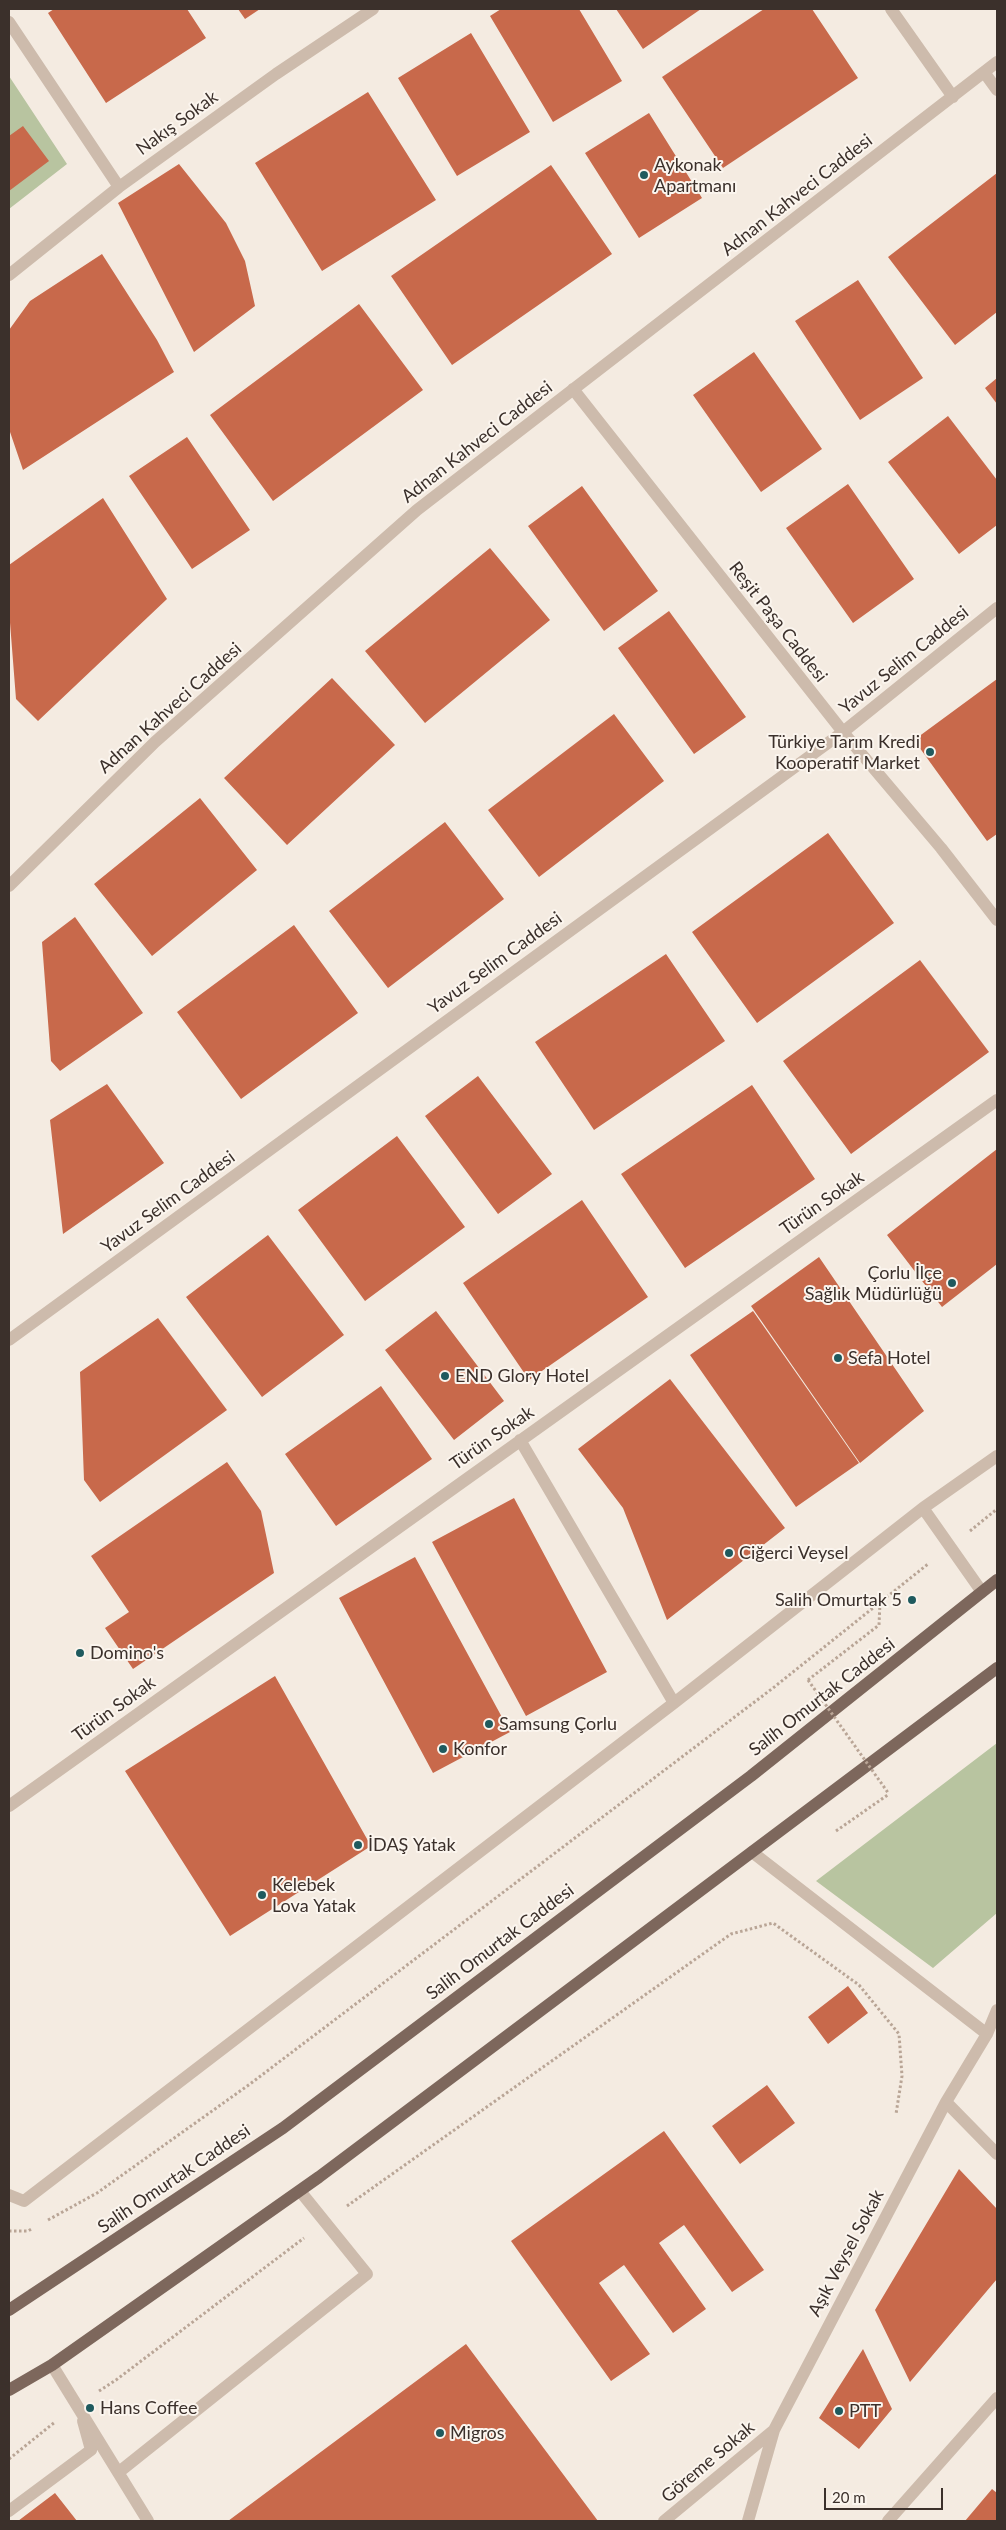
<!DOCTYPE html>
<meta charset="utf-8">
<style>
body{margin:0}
#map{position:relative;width:1006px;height:2530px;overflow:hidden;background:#f4ebe1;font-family:Lato,sans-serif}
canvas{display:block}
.frame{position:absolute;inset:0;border:10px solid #3b302b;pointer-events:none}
.scale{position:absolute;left:824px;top:2488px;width:119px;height:22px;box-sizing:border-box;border:2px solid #3b302b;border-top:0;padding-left:6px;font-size:15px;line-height:18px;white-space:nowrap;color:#3b302b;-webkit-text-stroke:4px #fbf5ee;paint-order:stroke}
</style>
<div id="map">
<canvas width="1006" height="2530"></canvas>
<div class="frame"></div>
<div class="scale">20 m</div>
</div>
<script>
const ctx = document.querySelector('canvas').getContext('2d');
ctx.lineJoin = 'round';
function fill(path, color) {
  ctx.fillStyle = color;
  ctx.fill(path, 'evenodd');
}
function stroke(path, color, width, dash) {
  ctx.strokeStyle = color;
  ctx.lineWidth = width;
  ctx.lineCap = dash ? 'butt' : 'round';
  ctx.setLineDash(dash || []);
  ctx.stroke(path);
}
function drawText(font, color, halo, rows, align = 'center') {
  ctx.font = font + ' Lato,sans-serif';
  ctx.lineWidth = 4;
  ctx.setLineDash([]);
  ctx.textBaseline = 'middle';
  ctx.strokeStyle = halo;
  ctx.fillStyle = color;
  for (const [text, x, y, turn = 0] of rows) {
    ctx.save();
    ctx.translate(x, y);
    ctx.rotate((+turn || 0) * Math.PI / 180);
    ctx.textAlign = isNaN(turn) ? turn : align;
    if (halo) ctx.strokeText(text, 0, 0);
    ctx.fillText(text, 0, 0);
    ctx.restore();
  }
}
fill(new Path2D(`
 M9,76L67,164L9,209Z
 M997,1743V1913L933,1968L816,1881Z`), '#b8c4a0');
fill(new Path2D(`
 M54,9H187L206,38L106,103L48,13Z
 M238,9H260L245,19Z
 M501,9H579L622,81L553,122L490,16Z
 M616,9H701L643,49Z
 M764,9H812L858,78L723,168L662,77Z
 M471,33L530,132L457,176L398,78Z
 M368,92L436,200L322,271L255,163Z
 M649,113L702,198L639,238L585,153Z
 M23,126L49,161L9,191V136Z
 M179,164L226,223L245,261L255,306L194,352L118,203Z
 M551,165L612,254L452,365L391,276Z
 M997,173V312L955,345L888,257Z
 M102,254L157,340L174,372L23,470L9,429V330L30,301Z
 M858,280L923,378L860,420L795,321Z
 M359,304L423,390L273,501L210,415Z
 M754,352L822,449L761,492L693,395Z
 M997,378V404L985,388Z
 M948,416L997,480V525L959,554L888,462Z
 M187,437L250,530L192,569L129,476Z
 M848,484L914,579L853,623L786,528Z
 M582,486L658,591L604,631L528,526Z
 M103,498L167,599L38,721L16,699L9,610V565Z
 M490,548L550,620L425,723L365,651Z
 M669,611L746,717L694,754L618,648Z
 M332,678L395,745L287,845L224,778Z
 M997,679V834L987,841L914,740Z
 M614,714L664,781L539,877L488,810Z
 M200,798L257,870L152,956L94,884Z
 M445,822L504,899L388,988L329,911Z
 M828,833L894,923L757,1023L692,932Z
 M75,917L143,1013L60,1071L51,1061L42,942Z
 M294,925L358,1013L241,1099L177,1012Z
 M666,954L725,1041L594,1130L535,1042Z
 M920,960L989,1052L851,1154L783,1061Z
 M478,1076L552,1174L498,1214L425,1116Z
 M107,1084L164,1163L63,1234L50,1120Z
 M752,1085L815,1179L685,1268L621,1174Z
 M397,1136L465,1227L365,1301L298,1210Z
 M997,1149V1264L942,1307L887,1235Z
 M582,1200L648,1297L529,1380L463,1283Z
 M268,1235L344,1335L262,1397L186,1297Z
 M819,1257L924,1411L860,1463L751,1306Z
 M436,1311L504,1401L454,1440L385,1350Z
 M753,1311L859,1463L796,1507L690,1355Z
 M158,1318L227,1410L100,1502L84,1480L80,1372Z
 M670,1379L785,1528L667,1620L623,1508L578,1449Z
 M381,1386L432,1459L336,1526L285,1454Z
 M227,1462L261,1511L274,1573L133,1669L105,1628L129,1612L91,1556Z
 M514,1498L607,1672L526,1716L432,1542Z
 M415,1557L510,1732L433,1773L339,1598Z
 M275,1676L371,1846L230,1936L125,1771Z
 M848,1986L868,2013L828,2044L808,2017Z
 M767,2085L795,2123L740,2164L712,2126Z
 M664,2131L764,2270L732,2292L684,2225L659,2243L706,2309L673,2333L624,2265L599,2283L650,2354L611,2381L511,2241Z
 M959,2169L997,2209V2279L910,2382L875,2310Z
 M466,2344L598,2521H228Z
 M863,2349L892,2409L859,2449L819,2418Z
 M992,2489L997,2493V2521H965Z
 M55,2493L77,2521H18Z`), '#c8694b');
stroke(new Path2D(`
 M970,1531L997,1509
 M808,1680L879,1625L880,1602
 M836,1831L889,1794
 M347,2206L731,1934L773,1923L859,1985L899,2034L902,2076L896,2114
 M48,2220L97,2193L250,2084L773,1688L928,1564
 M9,2231H28L33,2228
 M99,2391L116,2380L304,2238
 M9,2459L55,2422`), '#b9a596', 3, [2.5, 2.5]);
stroke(new Path2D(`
 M891,9L953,97
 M9,22L119,187
 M984,72L997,90
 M9,275L119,187L276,74L373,9
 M573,389L843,732L941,848L997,920
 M9,886L155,742L417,510L997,62
 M9,1340L843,732L997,608
 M520,1440L674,1703
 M923,1508L982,1592
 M9,1806L997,1100
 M752,1852L987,2034
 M946,2102L997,2154
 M9,2195L24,2201L674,1703L923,1508L997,1456
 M52,2365L148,2521
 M119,2472L367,2274L300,2191
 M9,2511L91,2450L83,2421
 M664,2521L774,2430
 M748,2521L774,2430L946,2102L987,2034L997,2010
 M888,2521L997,2398`), '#cdbbac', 12);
stroke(new Path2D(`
 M9,2310L283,2128L751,1776L997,1580
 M9,2390L52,2365L319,2177L997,1668`), '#7d675c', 12);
stroke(new Path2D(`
 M808,1680L889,1794`), '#b9a596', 3, [2.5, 2.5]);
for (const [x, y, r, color] of [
 [644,175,5,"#1f5a5e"],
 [930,752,5,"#1f5a5e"],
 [952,1283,5,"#1f5a5e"],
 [838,1358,5,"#1f5a5e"],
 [445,1376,5,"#1f5a5e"],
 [729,1553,5,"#1f5a5e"],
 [912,1600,5,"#1f5a5e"],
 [80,1653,5,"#1f5a5e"],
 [489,1724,5,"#1f5a5e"],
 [443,1749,5,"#1f5a5e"],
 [358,1845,5,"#1f5a5e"],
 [262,1895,5,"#1f5a5e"],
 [90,2408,5,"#1f5a5e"],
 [839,2411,5,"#1f5a5e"],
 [440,2433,5,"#1f5a5e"]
]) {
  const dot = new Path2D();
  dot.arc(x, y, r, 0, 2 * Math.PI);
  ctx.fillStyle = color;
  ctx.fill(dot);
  stroke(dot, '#fbf5ee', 2);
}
drawText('18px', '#3b302b', '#fbf5ee', [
 ["Nakış Sokak",177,123,-36],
 ["Adnan Kahveci Caddesi",797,195,-38],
 ["Adnan Kahveci Caddesi",477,442,-38],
 ["Reşit Paşa Caddesi",778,622,52],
 ["Yavuz Selim Caddesi",904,660,-39],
 ["Adnan Kahveci Caddesi",170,708,-42],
 ["Yavuz Selim Caddesi",495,963,-36],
 ["Yavuz Selim Caddesi",168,1202,-36],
 ["Türün Sokak",822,1203,-35],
 ["Türün Sokak",492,1438,-35],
 ["Salih Omurtak Caddesi",822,1697,-38],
 ["Türün Sokak",114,1709,-36],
 ["Salih Omurtak Caddesi",500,1942,-37],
 ["Salih Omurtak Caddesi",174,2179,-34],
 ["Aşık Veysel Sokak",846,2253,-62],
 ["Göreme Sokak",708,2462,-40]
]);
drawText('18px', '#3b302b', '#fbf5ee', [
 ["Aykonak",654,165],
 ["Apartmanı",654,186],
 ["Türkiye Tarım Kredi",920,742,"right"],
 ["Kooperatif Market",920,763,"right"],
 ["Çorlu İlçe",942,1273,"right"],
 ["Sağlık Müdürlüğü",942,1294,"right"],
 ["Sefa Hotel",848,1358],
 ["END Glory Hotel",455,1376],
 ["Ciğerci Veysel",739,1553],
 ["Salih Omurtak 5",902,1600,"right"],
 ["Domino's",90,1653],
 ["Samsung Çorlu",499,1724],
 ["Konfor",453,1749],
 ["İDAŞ Yatak",368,1845],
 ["Kelebek",272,1885],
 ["Lova Yatak",272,1906],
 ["Hans Coffee",100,2408],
 ["PTT",849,2411],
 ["Migros",450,2433]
], 'left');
</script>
